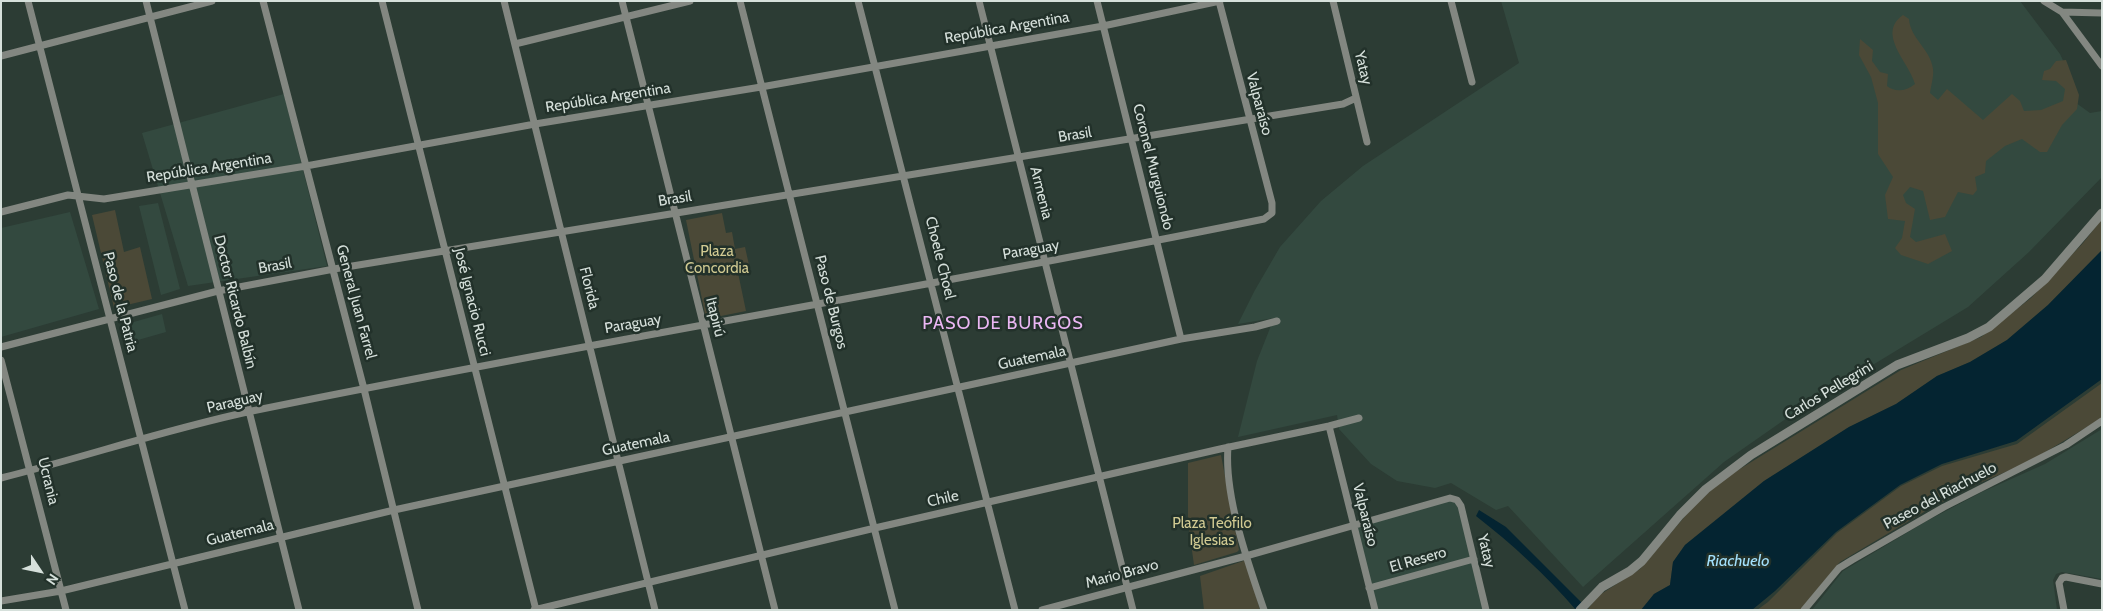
<!DOCTYPE html>
<meta charset="utf-8">
<style>
body{margin:0}
#map{position:relative;width:2103px;height:611px;overflow:hidden;background:#2c3c34;font-family:Cabin,sans-serif}
canvas{display:block}
.frame{position:absolute;inset:0;border:2px solid #d6e0db;pointer-events:none}
.north{position:absolute;left:15px;top:546px;width:50px;height:50px;-webkit-text-stroke:4px #22312a;paint-order:stroke;rotate:124deg;font-size:14px;font-weight:700;line-height:20px;text-align:center;color:#d6e0db}
.north::after{content:'';display:block;margin:auto;width:18px;height:22px;background:#d6e0db;clip-path:polygon(50% 0,100% 100%,50% 72%,0 100%)}
</style>
<div id="map">
<canvas width="2103" height="611"></canvas>
<div class="frame"></div>
<div class="north">N</div>
</div>
<script>
const ctx = document.querySelector('canvas').getContext('2d');
ctx.lineJoin = 'round';
function fill(path, color) {
  ctx.fillStyle = color;
  ctx.fill(path, 'evenodd');
}
function stroke(path, color, width, dash) {
  ctx.strokeStyle = color;
  ctx.lineWidth = width;
  ctx.lineCap = dash ? 'butt' : 'round';
  ctx.setLineDash(dash || []);
  ctx.stroke(path);
}
function drawText(font, color, halo, rows, align = 'center') {
  ctx.font = font + ' Cabin,sans-serif';
  ctx.lineWidth = 5;
  ctx.setLineDash([]);
  ctx.textBaseline = 'middle';
  ctx.strokeStyle = halo;
  ctx.fillStyle = color;
  for (const [text, x, y, turn = 0] of rows) {
    ctx.save();
    ctx.translate(x, y);
    ctx.rotate((+turn || 0) * Math.PI / 180);
    ctx.textAlign = isNaN(turn) ? turn : align;
    if (halo) ctx.strokeText(text, 0, 0);
    ctx.fillText(text, 0, 0);
    ctx.restore();
  }
}
fill(new Path2D(`
 M1501,1H2020L2060,54L2074,84L2072,100L2090,113L2102,111V177L2029,252L1968,307L1797,411L1724,462L1583,587L1508,506L1496,510L1451,483L1435,488L1397,481L1371,464L1339,429L1337,415L1238,437L1257,361L1274,318L1238,324L1255,290L1280,247L1321,201L1363,166L1519,63Z
 M284,94L327,266L188,286L142,133Z
 M158,203L180,289L161,295L139,206Z
 M70,212L99,309L1,337V228Z
 M162,314L166,332L131,342L127,328L130,323Z
 M2102,429V579L2062,572L2056,574L2053,580L2057,610H1812L1843,571L1925,522L1982,492L2045,464Z
 M1456,498L1488,610H1377L1352,526Z`), '#33493f');
fill(new Path2D(`
 M1903,15L1909,19C1910,38 1931,50 1933,69C1934,76 1931,86 1930,93L1938,100L1947,89L1983,120L2012,94L2020,101L2024,111L2041,110L2063,101L2065,89L2056,81L2042,80L2044,71L2050,69L2056,61L2066,60L2079,95L2077,109L2062,125L2047,152H2040L2022,139L2005,146L1986,161L1985,173L1975,177L1977,190L1973,195L1958,192L1945,217L1930,220L1923,191L1910,187L1903,195L1906,203L1915,209L1910,237L1916,242L1945,234L1952,251L1928,264L1901,255L1895,248L1902,238L1905,221L1888,219L1885,195L1893,177L1878,154V103L1871,77L1859,55L1860,39L1873,50L1872,61L1880,72L1888,74L1887,86C1896,93 1906,91 1915,84C1909,62 1876,34 1903,15Z
 M115,210L124,252L140,247L152,299L114,308L92,215Z
 M722,213L726,233L732,232L735,249L745,247L749,265L737,268L746,311L706,319L686,220Z
 M2102,219V250L2048,305L2007,340L1970,362L1937,376L1896,404L1849,427L1764,481L1685,545L1673,562L1670,585L1654,594L1641,610L1588,609L1598,596L1640,569L1693,507L1722,480L1901,370L1981,337L2031,298L2083,243Z
 M2102,383V418L2027,463L1977,484L1929,509L1840,562L1800,610H1757L1768,602L1837,533L1901,486L1942,466L2017,444Z
 M1221,455L1239,550L1237,552L1194,565L1188,522V463Z
 M1246,560L1260,610H1204L1200,576Z`), '#4b4937');
fill(new Path2D(`
 M2102,250V379L2016,441L1942,464L1900,485L1836,532L1775,591L1752,610H1641L1654,594L1670,585L1673,562L1685,545L1764,481L1849,427L1896,404L1937,376L1970,362L2007,340L2048,305Z
 M1479,510L1506,527L1589,610H1576C1546,575 1512,544 1476,516Z`), '#042431');
stroke(new Path2D(`
 M28,1L185,610
 M146,1L299,610
 M263,1L364,389L418,610
 M382,1L536,610
 M504,1L655,610
 M622,1L775,610
 M740,1L895,610
 M858,1L1015,610
 M979,1L1133,610
 M1097,1L1181,339
 M1333,1L1367,142
 M1451,1L1472,82
 M2044,1L2062,12L2102,13
 M2062,12L2102,66
 M515,44L690,1
 M1,56L212,1
 M1,212L68,195L104,199L306,166L535,124L761,87L1103,26L1220,1
 M1,347L218,291L334,269L1343,104L1356,98
 M1,360L66,610
 M1329,426L1375,610
 M1228,447C1224,496 1248,563 1264,610
 M1,478C85,457 167,429 252,411C588,342 927,288 1264,219L1272,213V203L1219,1
 M1369,588L1474,559
 M1,601L61,591L394,510L1181,339L1255,327L1277,321
 M534,610L875,528L1220,449L1329,426L1359,418
 M1042,610L1246,556L1450,498L1457,500L1461,506L1486,610
 M1804,610L1839,568L1852,560L1944,507L2066,445L2102,421
 M2064,610L2059,583L2062,578L2066,577L2102,584`), '#838781', 7);
stroke(new Path2D(`
 M1580,610L1602,587L1630,571L1642,561L1680,515L1706,489L1751,455L1897,365L1968,338L1989,327L2045,279L2102,213`), '#838781', 9);
drawText('15px', '#d6e0db', '#22312a', [
 ["República Argentina",1007,28,-10],
 ["Yatay",1363,68,76],
 ["República Argentina",608,98,-9],
 ["Valparaíso",1259,104,75],
 ["Brasil",1075,135,-9],
 ["Coronel Murguiondo",1153,167,76],
 ["República Argentina",209,168,-9],
 ["Armenia",1041,193,76],
 ["Brasil",675,199,-9],
 ["Paraguay",1031,250,-10],
 ["Choele Choel",940,258,76],
 ["Brasil",275,266,-10],
 ["Florida",589,288,76],
 ["Paso de la Patria",120,302,76],
 ["Doctor Ricardo Balbín",235,302,76],
 ["General Juan Farrel",356,302,75],
 ["José Ignacio Rucci",472,302,76],
 ["Paso de Burgos",831,302,76],
 ["Itapirú",715,317,76],
 ["Paraguay",633,324,-10],
 ["Guatemala",1032,358,-12],
 ["Carlos Pellegrini",1829,391,-31],
 ["Paraguay",235,402,-13],
 ["Guatemala",636,444,-12],
 ["Ucrania",48,481,76],
 ["Paseo del Riachuelo",1940,496,-28],
 ["Chile",943,499,-13],
 ["Valparaíso",1365,515,76],
 ["Guatemala",240,533,-14],
 ["Yatay",1486,551,76],
 ["El Resero",1418,560,-16],
 ["Mario Bravo",1122,574,-15]
]);
drawText('15px', '#d1ca92', '#22312a', [
 ["Plaza",717,252],
 ["Concordia",717,269],
 ["Plaza Teófilo",1212,524],
 ["Iglesias",1212,541]
]);
drawText('italic 16px', '#a3e1fd', '#22312a', [
 ["Riachuelo",1738,561]
]);
ctx.letterSpacing = '1px';
drawText('18px', '#ebb7f4', '#22312a', [
 ["PASO DE BURGOS",1003,324]
]);
ctx.letterSpacing = '0px';
</script>
